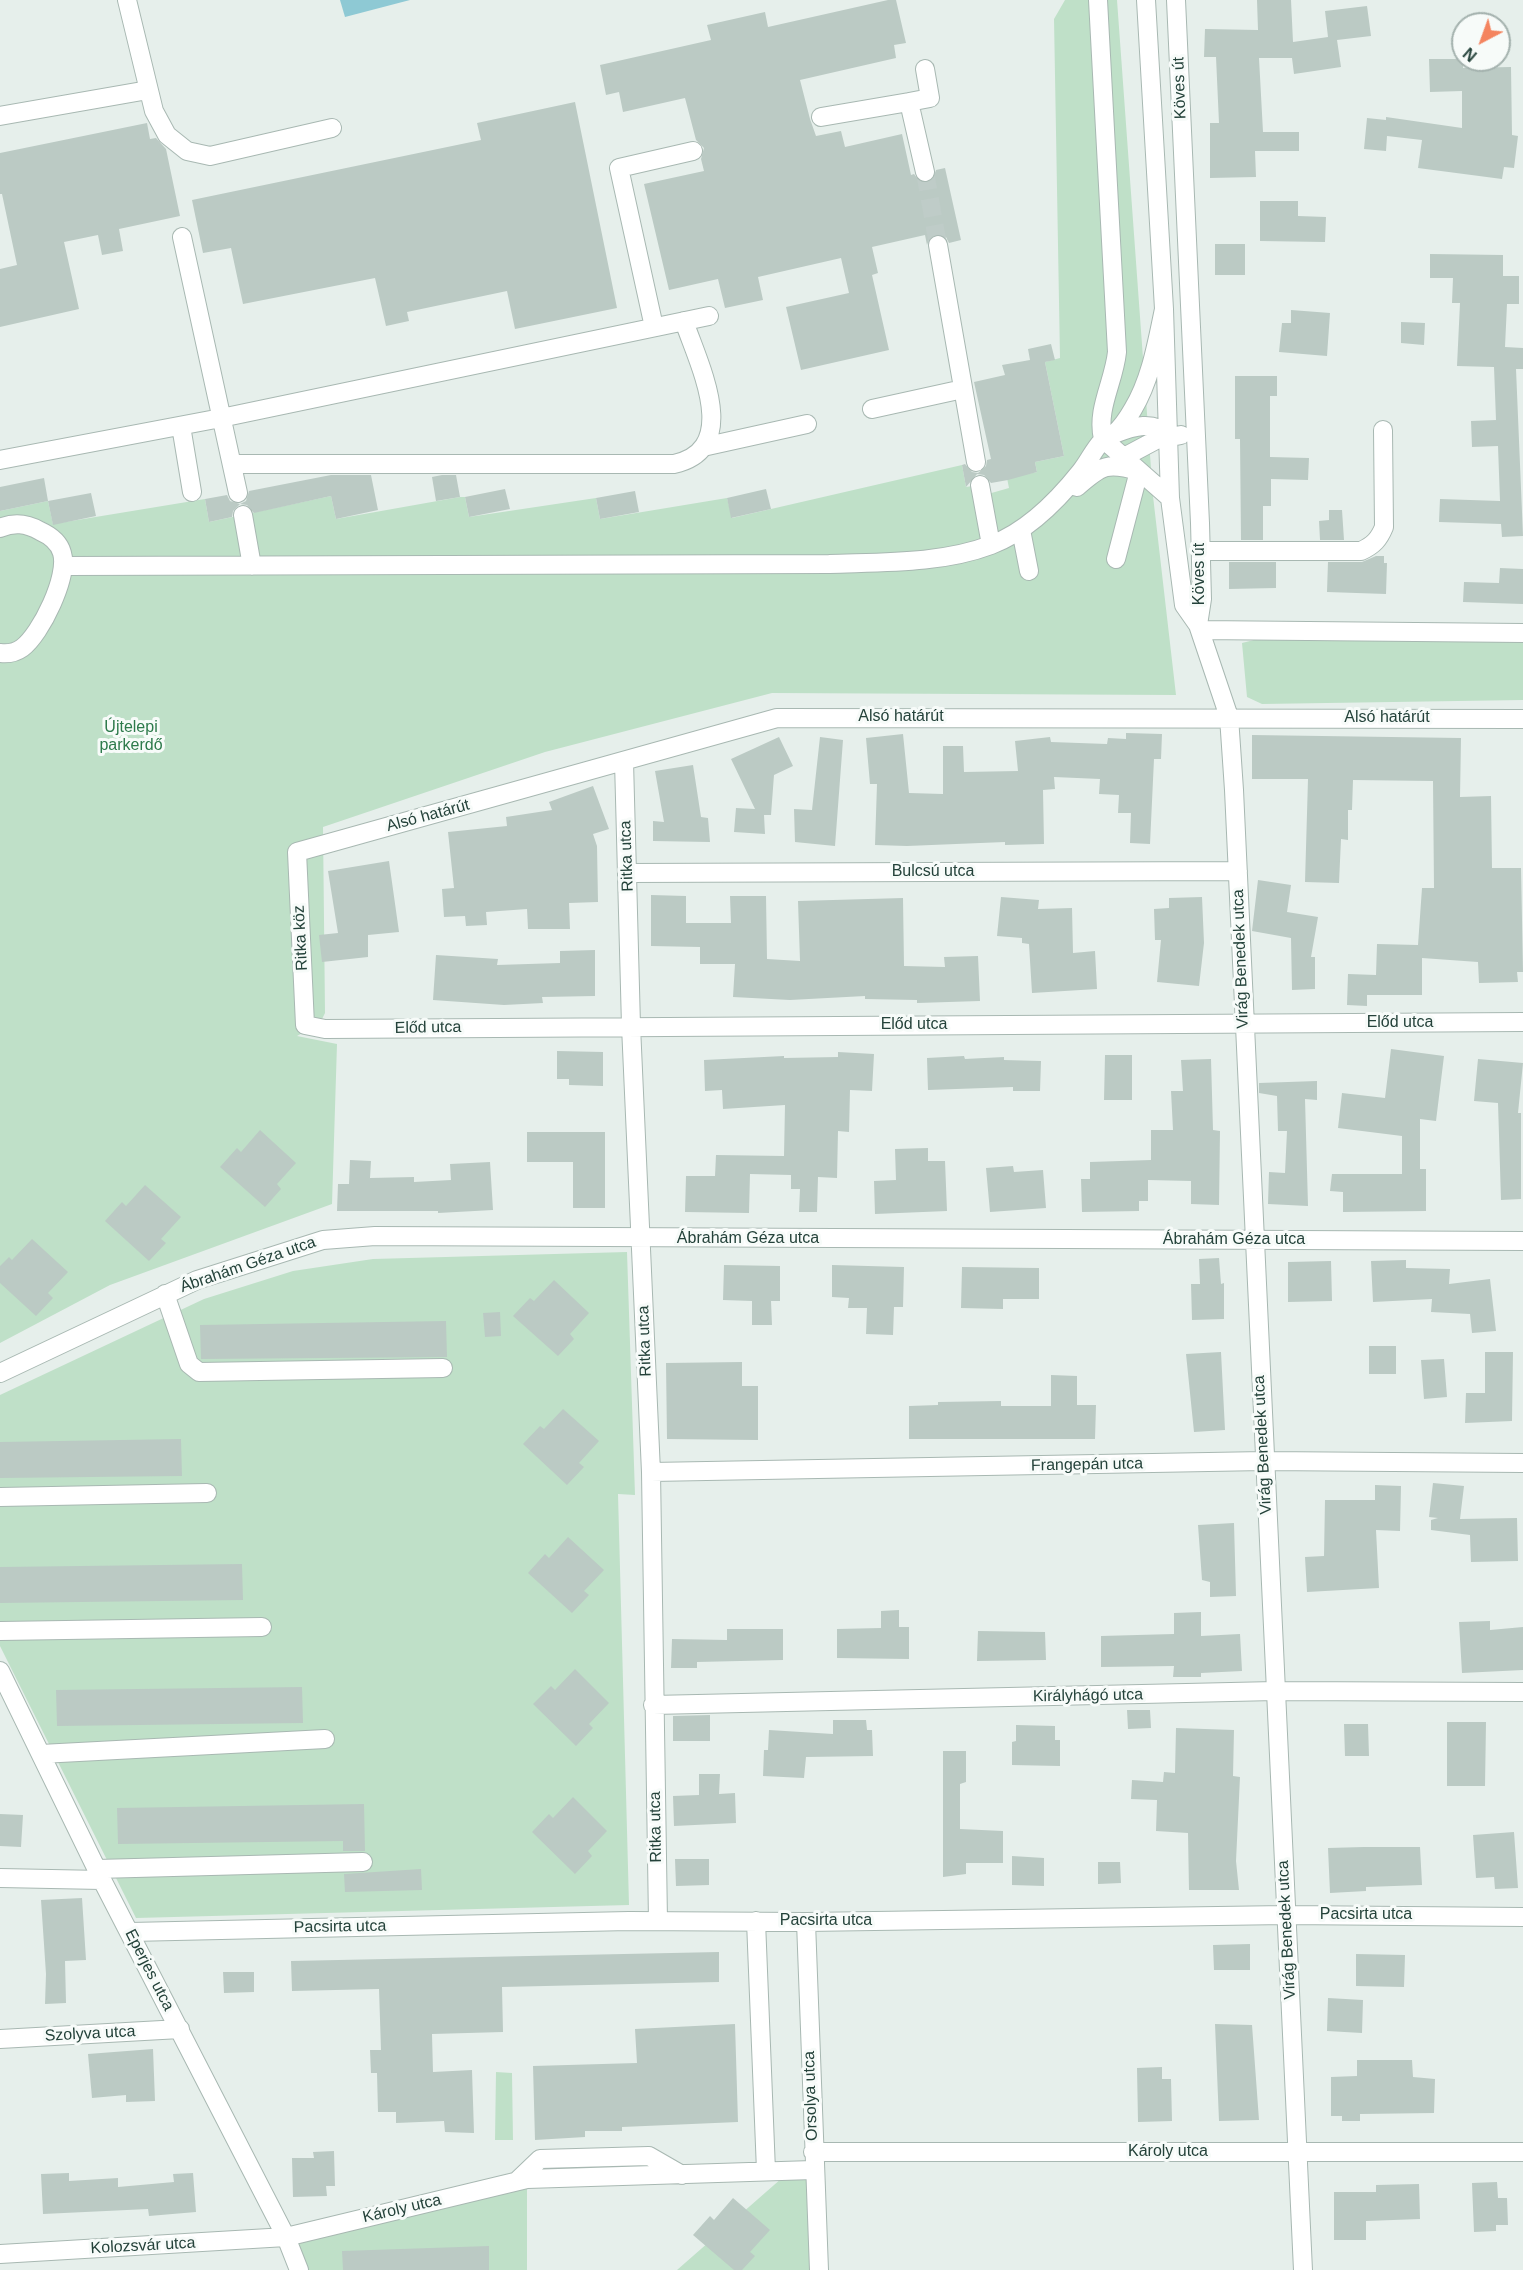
<!DOCTYPE html>
<meta charset="utf-8">
<style>
body{margin:0}
#map{position:relative;width:1523px;height:2270px;overflow:hidden;background:#e6efeb;font-family:Arial,sans-serif}
canvas{display:block}
.north{position:absolute;left:1451px;top:12px;width:60px;height:60px;box-sizing:border-box;background:#f7fbf9;border:2px solid #a3b1ad;border-radius:50%;rotate:221deg;font-size:16px;font-weight:700;line-height:24px;text-align:center;color:#24423a}
.north::after{content:'';display:block;margin:auto;width:21px;height:27px;background:#f4845f;clip-path:polygon(50% 0,100% 100%,50% 72%,0 100%)}
</style>
<div id="map">
<canvas width="1523" height="2270"></canvas>
<div class="north">N</div>
</div>
<script>
const ctx = document.querySelector('canvas').getContext('2d');
ctx.lineJoin = 'round';
function fill(path, color) {
  ctx.fillStyle = color;
  ctx.fill(path, 'evenodd');
}
function stroke(path, color, width, dash) {
  ctx.strokeStyle = color;
  ctx.lineWidth = width;
  ctx.lineCap = dash ? 'butt' : 'round';
  ctx.setLineDash(dash || []);
  ctx.stroke(path);
}
function drawText(font, color, halo, rows, align = 'center') {
  ctx.font = font + ' Arial,sans-serif';
  ctx.lineWidth = 6;
  ctx.setLineDash([]);
  ctx.textBaseline = 'middle';
  ctx.strokeStyle = halo;
  ctx.fillStyle = color;
  for (const [text, x, y, turn = 0] of rows) {
    ctx.save();
    ctx.translate(x, y);
    ctx.rotate((+turn || 0) * Math.PI / 180);
    ctx.textAlign = isNaN(turn) ? turn : align;
    if (halo) ctx.strokeText(text, 0, 0);
    ctx.fillText(text, 0, 0);
    ctx.restore();
  }
}
fill(new Path2D(`
 M1065,0H1117L1153,496L1176,695L772,693L545,752L323,827L325,1013L320,1023L297,1036L337,1044L332,1204L110,1285L0,1343V511L48,501L53,524L205,499L209,522L331,496L336,519L460,497H465L469,517L596,498L600,519L727,498L732,518L962,465L966,487L985,484L988,494L1009,488L1007,478L1037,472L1035,462L1064,456L1045,362L1060,358L1054,19Z
 M1523,639V700L1262,704L1247,697L1242,643L1254,640Z
 M627,1252L635,1495L618,1494L629,1905L136,1918L0,1646V1395L204,1299L293,1271L373,1259Z
 M496,2072L512,2073L513,2140H495Z
 M813,2170L818,2270H677L790,2171Z
 M527,2179V2270H299L286,2237Z`), '#bfe0c8');
fill(new Path2D(`
 M340,0H410L345,17Z`), '#8ec9d4');
fill(new Path2D(`
 M888,0H896L906,43L894,45L896,58L800,80L810,119L816,136L841,131L845,147L902,134L911,175L914,174L921,183L932,181L936,170L945,168L961,240L949,243L946,237L937,234L930,237L927,245L925,235L872,247L878,273L872,275L889,350L801,370L786,307L849,293L841,258L758,277L763,300L725,308L718,279L669,290L644,184L704,171L701,159L704,148L696,140L685,98L623,112L619,92L606,95L600,65L711,40L707,25L765,12L768,27Z
 M1257,0H1291L1293,42L1328,37L1325,11L1367,6L1371,36L1337,40L1341,67L1294,74L1292,58H1259L1263,132H1299V151H1255L1256,177L1210,178V123H1219L1216,57H1204L1205,29L1258,30Z
 M1429,59H1463V68L1511,67L1512,135L1518,136L1514,168L1504,167L1502,179L1418,168L1422,140L1387,136L1386,151L1364,149L1367,118L1386,120V117L1462,128V91L1430,92Z
 M575,102L617,308L515,329L507,291L407,312L409,321L386,326L375,278L243,304L231,248L203,253L192,200L481,140L477,123Z
 M147,123L150,139L156,138L166,149L180,216L119,229L123,251L102,255L98,235L64,242L79,309L0,327V269L17,265L2,194H0V153Z
 M1260,201H1298V216L1326,217L1325,242L1260,241Z
 M1215,244H1245V275H1215Z
 M1430,254L1503,255V276H1519V304H1507L1505,347L1523,348V369H1516L1523,536L1502,537L1501,524L1439,522L1440,499L1500,501L1498,446L1472,447L1471,421L1496,420L1494,367L1457,366L1460,303H1452L1453,278H1430Z
 M1291,310L1330,313L1327,356L1279,352L1282,323H1291Z
 M1401,322L1425,323L1424,345L1401,343Z
 M1051,344L1055,360L1045,362L1064,456L1035,462L1037,472L1008,480L991,483L984,475L977,474L966,487L962,465L965,464L972,472L978,473L986,466L987,460L991,459L974,382L1005,375L1002,365L1030,360L1028,349Z
 M1235,376H1277V396H1270V457L1309,458L1308,480L1271,479V506H1263V540H1241L1240,439H1235Z
 M331,475H371L378,510L336,519L331,496L254,513L247,505L240,504L233,511L232,517L209,522L205,499L227,495L230,501L240,504L246,501L249,491Z
 M442,475H456L460,497L436,501L432,477Z
 M44,478L48,501L0,511V487Z
 M505,489L510,509L469,517L465,497Z
 M766,489L771,509L731,518L727,498Z
 M635,491L639,512L600,519L596,498Z
 M91,493L96,516L53,525L48,501Z
 M1329,510H1342L1344,540H1320L1319,521L1329,520Z
 M1376,556H1384V563H1387L1386,594L1327,592L1328,562H1362Z
 M1229,562H1276V588L1229,589Z
 M1500,568L1523,569V604L1463,602L1464,582L1499,583Z
 M1126,733L1162,734L1161,759H1154L1150,844L1130,843L1131,813H1118L1119,795L1099,794L1100,779L1054,777L1055,789L1043,790L1044,844L1005,845V842L907,846L875,845L877,784H870L866,738L903,734L909,793L943,794V746H963L964,772L1018,771L1015,741L1050,737L1051,742L1107,744L1108,738L1126,739Z
 M1252,735L1461,738L1460,797L1491,796L1492,868H1521L1523,972H1517L1518,982L1479,983L1478,962L1422,958V995H1367V1006L1347,1005L1348,974L1376,975L1377,944L1418,945L1422,888H1434L1433,781L1353,780L1352,810H1348V840L1341,839L1339,883L1305,882L1308,779H1252Z
 M779,737L793,766L774,775L771,815H764L765,834L734,832L736,808L755,809L731,759Z
 M820,737L843,740L835,846L795,842L794,809L812,810Z
 M693,765L701,817L708,818L710,842L653,841V821L664,822L655,771Z
 M593,786L609,829L593,834L597,846L598,902L569,903L570,929H528L527,909L486,912L487,925L466,926L465,916L444,917L442,889L454,888L448,832L507,826L506,817L552,810L549,802Z
 M389,861L399,932L368,935V957L322,962L319,935L338,933L328,871Z
 M1258,880L1291,885L1287,912L1318,917L1311,957H1315V989L1292,990L1291,938L1252,931Z
 M651,895L686,896V923H731L730,896H766L767,959L800,961L798,901L903,898L904,966L945,967L944,957L978,956L980,1001L917,1003V1000L865,999V996L790,1000L733,997L735,964H700V947L651,946Z
 M1001,897L1039,900L1038,909L1072,908L1073,953L1095,951L1097,989L1032,993L1029,944L1022,943V938L997,936Z
 M1202,897L1204,943L1199,986L1157,982L1161,940H1155L1154,909L1169,908V898Z
 M595,950V996L542,997L543,1003L504,1005L433,1000L436,955L498,959L497,965L560,963V951Z
 M1391,1049L1444,1056L1436,1121L1420,1119V1169H1426V1211L1343,1212V1192L1330,1191L1332,1174H1402V1136L1338,1128L1342,1093L1385,1098Z
 M557,1051L603,1052V1086L569,1085V1079H557Z
 M838,1052L874,1054L872,1091L850,1090L849,1132L838,1131L837,1178L818,1177L817,1212H799L800,1189H791V1175L750,1174L749,1213L685,1212L686,1176H715L716,1155L784,1156L785,1105L723,1109L722,1090L705,1091L704,1060L784,1056V1058L838,1057Z
 M1105,1055H1132V1100H1104Z
 M964,1056L965,1059L1004,1057V1060L1041,1061L1040,1091H1013V1087L928,1090L927,1058Z
 M1211,1059L1213,1130L1220,1131L1219,1205L1191,1204V1181L1148,1180V1201H1139V1211L1082,1212L1081,1179H1090V1162L1151,1160V1130H1173L1171,1091H1183L1181,1060Z
 M1478,1059L1523,1063L1518,1113H1521V1199L1501,1200L1498,1103L1474,1101Z
 M1317,1081V1100L1305,1099L1308,1206L1268,1204L1269,1172L1285,1173L1287,1131H1278L1277,1096L1259,1093V1083Z
 M260,1130L296,1163L277,1184L281,1189L265,1207L220,1167L237,1148L241,1152Z
 M527,1132H605V1208H573V1162H527Z
 M928,1148V1161H945L947,1211L875,1214L874,1181L896,1180L895,1149Z
 M350,1160L371,1161L370,1178L414,1177V1182L451,1180L450,1164L490,1162L493,1210L438,1213V1211H337L338,1184H349Z
 M1013,1166L1014,1172L1043,1170L1046,1208L990,1212L986,1168Z
 M145,1185L181,1217L161,1239L166,1243L149,1261L105,1221L122,1202L126,1206Z
 M32,1239L68,1272L48,1293L53,1298L36,1316L0,1283V1266L9,1257L12,1260Z
 M1219,1258L1221,1284L1224,1283V1319L1192,1320L1191,1284H1200L1199,1259Z
 M1406,1260V1268L1450,1269L1449,1284L1490,1279L1496,1331L1472,1333L1470,1314L1431,1312L1432,1299L1373,1302L1371,1261Z
 M1331,1261L1332,1301L1288,1302V1262Z
 M724,1265L780,1266V1301H771L772,1325H752V1301L723,1300Z
 M832,1265L904,1267L903,1307H894L893,1335L866,1334L867,1308H848L849,1298L832,1297Z
 M962,1267L1039,1268V1299H1003V1309L961,1308Z
 M554,1280L589,1313L570,1334L574,1339L558,1356L513,1316L530,1298L534,1301Z
 M500,1312L501,1336L485,1337L483,1313Z
 M446,1321L447,1357L201,1359L200,1325Z
 M1369,1346H1396V1374H1369Z
 M1221,1352L1225,1430L1194,1432L1186,1354Z
 M1485,1352H1513L1512,1421L1465,1423L1466,1393H1485Z
 M1444,1359L1447,1397L1424,1399L1421,1360Z
 M742,1362V1386H758V1440L667,1439L666,1363Z
 M1051,1375L1077,1376V1405H1096L1095,1439H909V1406L938,1405V1402L1001,1401V1406H1051Z
 M563,1409L599,1441L579,1463L584,1467L567,1485L523,1444L540,1426L544,1429Z
 M181,1439L182,1476L0,1478V1442Z
 M1433,1483L1464,1486L1460,1519L1517,1518L1518,1561L1471,1562L1470,1535L1431,1530V1520L1438,1518L1429,1517Z
 M1375,1485L1401,1486L1400,1531L1376,1530L1379,1588L1307,1592L1305,1557L1324,1556L1325,1500H1375Z
 M1234,1523L1236,1596L1210,1597V1582L1202,1580L1198,1525Z
 M568,1537L604,1570L584,1591L589,1595L572,1613L528,1573L545,1554L549,1558Z
 M242,1564L243,1600L0,1603V1567Z
 M899,1610V1627H909V1659L837,1658V1629L881,1628V1611Z
 M1201,1612V1636L1240,1634L1242,1671L1201,1673V1677H1173L1174,1666L1101,1667V1636L1174,1634V1613Z
 M1490,1621V1630L1523,1627V1670L1462,1673L1459,1622Z
 M727,1629H783V1660L697,1662V1668H671L672,1639L727,1640Z
 M978,1631L1045,1632L1046,1660L977,1661Z
 M575,1669L609,1703L589,1724L593,1728L576,1746L533,1704L551,1686L555,1690Z
 M302,1687L303,1723L57,1726L56,1690Z
 M1127,1710H1150L1151,1728L1128,1729Z
 M710,1715V1741H673V1716Z
 M833,1720H866L867,1730H872L873,1756L806,1757L804,1778L763,1776L764,1750H768L769,1730L833,1734Z
 M1447,1722H1486L1485,1786H1447Z
 M1344,1724H1368L1369,1756H1345Z
 M1016,1725L1055,1726V1740H1060V1766L1012,1765V1742L1016,1741Z
 M1176,1728L1234,1730L1233,1776L1240,1777L1236,1861L1239,1890H1189L1188,1833L1156,1831L1157,1800L1131,1799L1132,1780L1163,1782L1164,1772L1175,1773Z
 M943,1751H966V1782L960,1784V1829L1003,1831V1863H966V1874L943,1877Z
 M699,1774H720L719,1794L735,1793L736,1823L674,1826L673,1796L699,1795Z
 M573,1797L607,1831L588,1851L592,1856L575,1874L532,1832L549,1814L553,1818Z
 M364,1804L365,1851H343V1841L118,1844L117,1808Z
 M0,1814L23,1815L21,1847L0,1846Z
 M1514,1832L1518,1888L1495,1889L1494,1877L1476,1878L1473,1835Z
 M1364,1847H1420L1422,1885L1366,1887V1891L1330,1893L1328,1848Z
 M1012,1856L1044,1858V1886L1012,1885Z
 M675,1859H709V1885L676,1886Z
 M1098,1862H1120L1121,1883L1098,1884Z
 M421,1869L422,1890L345,1892L344,1874Z
 M82,1898L86,1960L65,1961L66,2003L45,2004L46,1974L41,1900Z
 M1250,1944V1970H1214L1213,1945Z
 M719,1952V1982L502,1987L503,2032L432,2034L433,2072L472,2070L474,2133L445,2132L444,2121L396,2123V2112H378L377,2073H371L370,2050H381L379,1989L292,1991L291,1961Z
 M1356,1954L1405,1955L1404,1987L1356,1986Z
 M223,1972H254V1992L224,1993Z
 M1328,1998L1363,2000L1362,2033L1327,2031Z
 M735,2024L738,2122L622,2127V2131H585V2137L535,2140L533,2066L637,2063L635,2029Z
 M1215,2024L1252,2025L1259,2120L1219,2121Z
 M153,2049L155,2101L126,2102V2095L92,2098L88,2054Z
 M1357,2060H1412L1413,2077L1435,2079L1434,2113L1360,2114V2121H1342V2116H1331V2077L1357,2076Z
 M1162,2067V2079H1171L1172,2121L1138,2122L1137,2068Z
 M334,2151L335,2186H326L327,2196L293,2197L292,2158H314L313,2152Z
 M69,2173V2181L118,2178V2187L174,2182L173,2174L193,2173L196,2212L149,2216L148,2209L43,2214L41,2174Z
 M1497,2182L1498,2198H1507L1508,2225H1496V2231L1474,2232L1472,2183Z
 M1419,2184L1420,2219L1366,2221V2240H1334V2192H1376V2185Z
 M733,2198L770,2230L750,2252L755,2256L742,2270H734L693,2235L710,2216L714,2220Z
 M489,2246V2270H343L342,2251Z`), '#bbcac4');
stroke(new Path2D(`
 M925,172L938,245`), '#bfccc8', 18, [18, 9]);
const minor = new Path2D(`
 M127,0L154,111L167,135L187,151L210,156L332,128
 M1098,0L1117,352C1114,382 1096,409 1103,439
 M1146,0L1164,309L1170,498L1184,605L1198,625
 M1176,0L1200,523L1202,599L1198,625L1229,717L1234,790L1303,2270
 M909,102L930,98L925,69
 M0,116L148,90
 M821,117L909,102L925,172
 M182,237L238,493
 M938,245L976,462
 M654,327L619,168L693,151
 M872,409L963,389
 M181,426L192,492
 M1114,434C1134,426 1153,420 1170,436
 M1103,439L1170,498
 M703,447L807,424
 M1124,457L1156,440L1181,435
 M0,460L221,418L709,316
 M232,464H674C743,449 698,363 684,321
 M980,485L991,545
 M1077,487C1102,465 1107,462 1139,471L1116,559
 M243,515L252,566
 M0,528C14,522 26,523 40,531C49,535 59,542 62,553C69,576 41,634 22,648C15,653 8,654 0,653
 M1021,530L1029,571
 M1201,551H1361C1374,545 1379,539 1384,527L1383,430
 M64,566L829,564C881,562 941,564 991,545C1026,532 1058,500 1081,471C1089,461 1094,449 1102,441C1106,437 1110,437 1114,434C1121,428 1129,416 1133,409C1151,379 1157,342 1164,309
 M1200,630L1523,633
 M1523,719L777,718L297,852L305,1025L325,1029L1523,1022
 M624,761L631,1026L651,1472L658,1921
 M628,873L1238,871
 M165,1294L189,1364L199,1372L443,1368
 M0,1373L197,1280L323,1240L375,1236L1523,1241
 M651,1472L1264,1461L1523,1463
 M0,1497L207,1493
 M0,1631L262,1627
 M0,1671L102,1880L286,2237L299,2270
 M653,1705L1275,1691L1523,1692
 M41,1754L325,1739
 M97,1869L363,1862
 M0,1878L102,1880
 M756,1921L766,2171
 M806,1922L819,2270
 M130,1932L629,1921L806,1922L1286,1915L1523,1917
 M0,2039L180,2029
 M813,2152H1523
 M517,2181L540,2159L649,2156L682,2175
 M0,2254L286,2237L527,2179L813,2170`);
stroke(minor, '#a8b8b2', 20);
stroke(minor, '#fff', 18);
drawText('16px', '#24423a', '#f7fbf9', [
 ["Köves út",1180,88,-92],
 ["Köves út",1200,574,-90],
 ["Alsó határút",901,717],
 ["Alsó határút",1387,718],
 ["Alsó határút",428,816,-15],
 ["Ritka utca",627,856,-92],
 ["Bulcsú utca",933,872],
 ["Ritka köz",301,938,-93],
 ["Virág Benedek utca",1241,959,-92],
 ["Előd utca",1400,1023],
 ["Előd utca",914,1025],
 ["Előd utca",428,1028,-1],
 ["Ábrahám Géza utca",748,1239],
 ["Ábrahám Géza utca",1234,1240],
 ["Ábrahám Géza utca",248,1265,-19],
 ["Ritka utca",645,1341,-92],
 ["Virág Benedek utca",1263,1445,-93],
 ["Frangepán utca",1087,1465,-1],
 ["Királyhágó utca",1088,1696,-1],
 ["Ritka utca",656,1827,-91],
 ["Pacsirta utca",1366,1915],
 ["Pacsirta utca",826,1921],
 ["Pacsirta utca",340,1927,-1],
 ["Virág Benedek utca",1287,1930,-93],
 ["Eperjes utca",149,1970,63],
 ["Szolyva utca",90,2034,-3],
 ["Orsolya utca",811,2096,-92],
 ["Károly utca",1168,2152],
 ["Károly utca",402,2209,-13],
 ["Kolozsvár utca",143,2246,-3]
]);
drawText('16px', '#2d7a4b', '#f7fbf9', [
 ["Újtelepi",131,728],
 ["parkerdő",131,746]
]);
</script>
